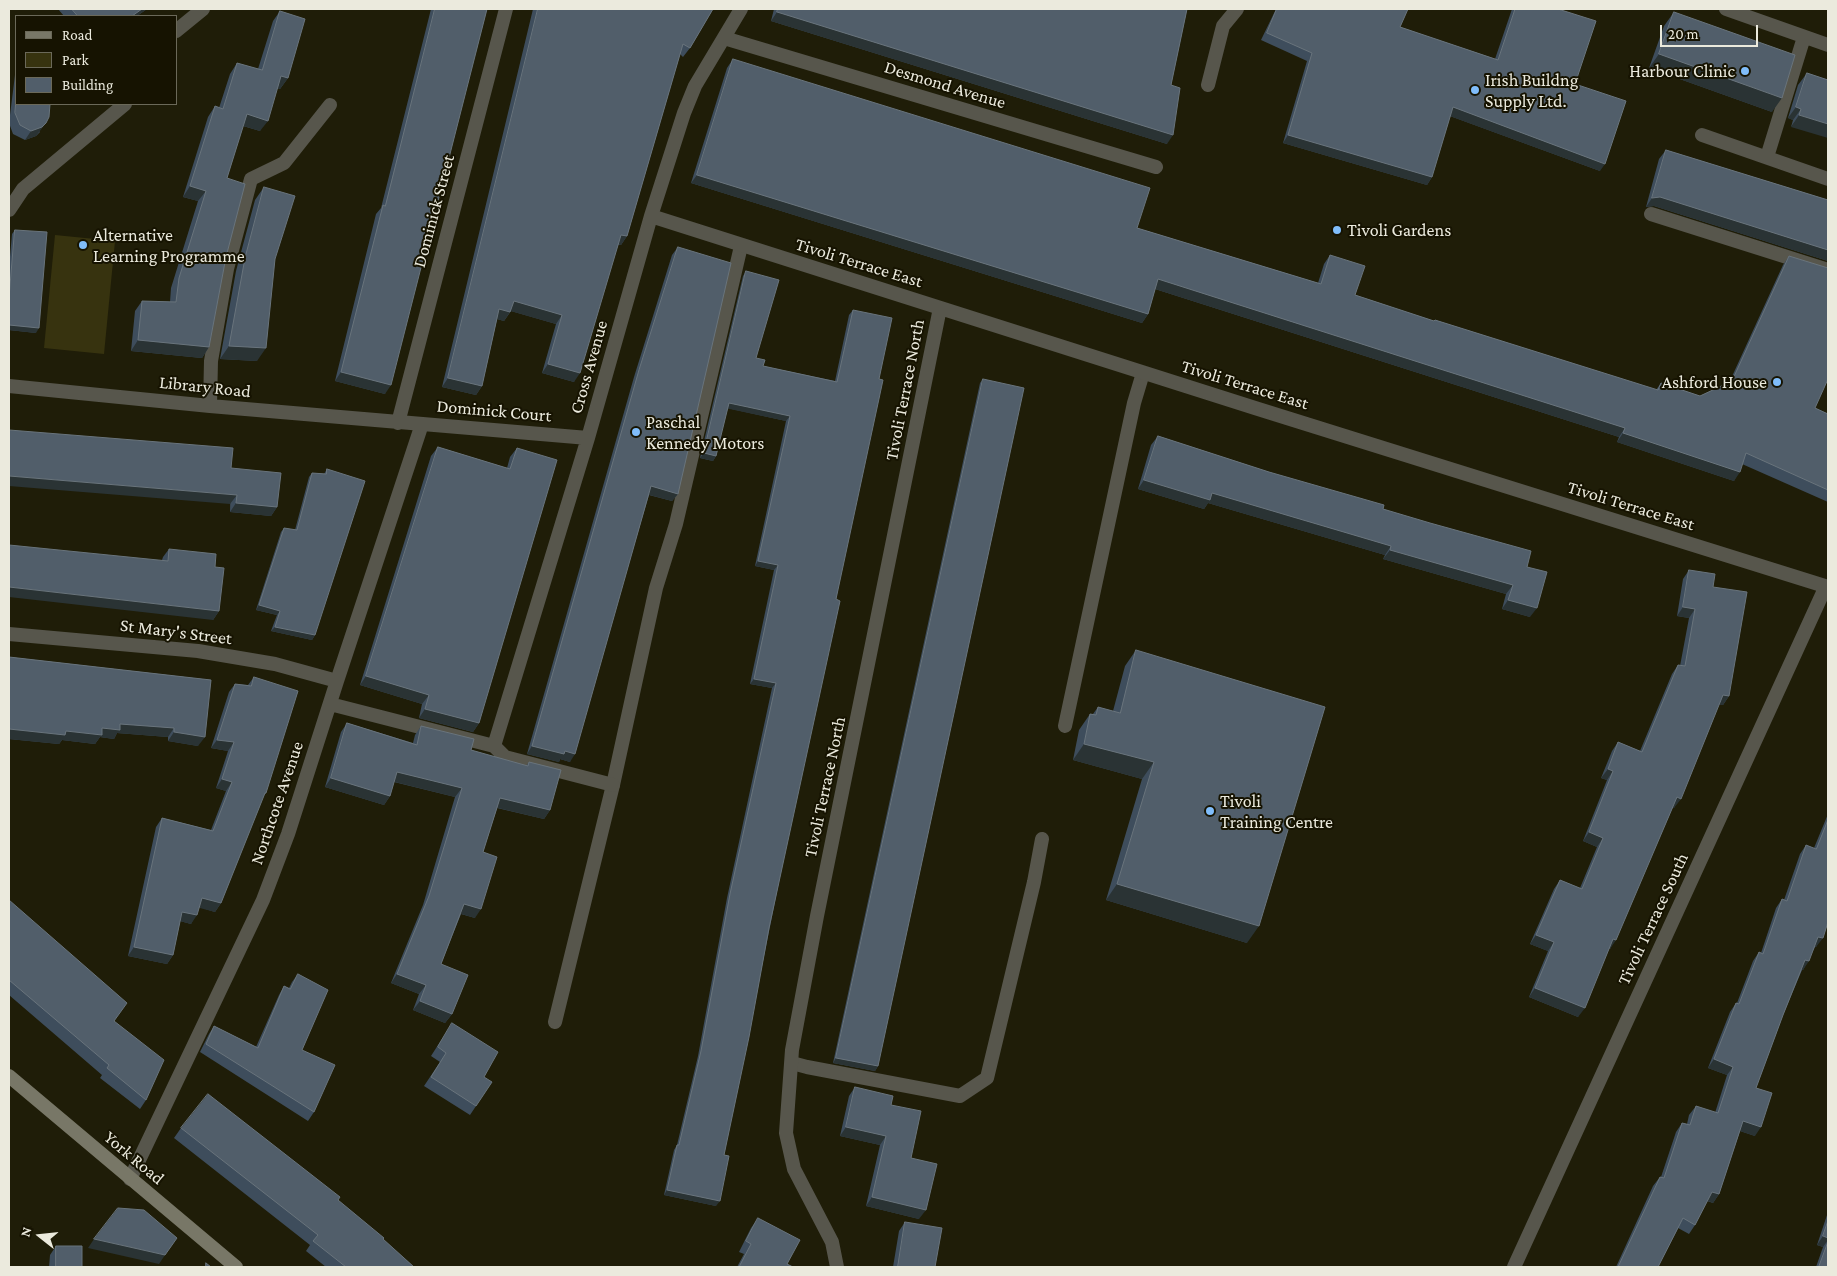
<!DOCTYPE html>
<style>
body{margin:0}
#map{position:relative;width:1837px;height:1276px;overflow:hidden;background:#1f1d08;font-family:"Crimson Pro",serif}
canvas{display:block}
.frame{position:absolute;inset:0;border:10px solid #ebeadd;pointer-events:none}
.legend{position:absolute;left:15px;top:15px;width:162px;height:90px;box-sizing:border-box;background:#161301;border:1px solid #6b6959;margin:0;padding:6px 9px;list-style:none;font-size:15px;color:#ebeadd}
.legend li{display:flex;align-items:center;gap:10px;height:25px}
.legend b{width:25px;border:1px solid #6b6959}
.north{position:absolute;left:15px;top:1211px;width:50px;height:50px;-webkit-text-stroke:4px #161301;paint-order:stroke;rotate:286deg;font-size:14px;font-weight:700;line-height:20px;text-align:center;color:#ebeadd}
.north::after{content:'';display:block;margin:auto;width:18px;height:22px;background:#ebeadd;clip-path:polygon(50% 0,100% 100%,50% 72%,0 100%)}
.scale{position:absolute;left:1660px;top:25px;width:98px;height:22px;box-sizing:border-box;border:2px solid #ebeadd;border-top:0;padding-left:6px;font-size:15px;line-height:18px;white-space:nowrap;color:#ebeadd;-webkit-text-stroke:4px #161301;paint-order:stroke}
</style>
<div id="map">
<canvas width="1837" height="1276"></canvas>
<div class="frame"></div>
<ul class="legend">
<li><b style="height:6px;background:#787767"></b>Road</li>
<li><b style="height:14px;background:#37330f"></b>Park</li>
<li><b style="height:14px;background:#515e6a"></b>Building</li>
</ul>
<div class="north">N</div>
<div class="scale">20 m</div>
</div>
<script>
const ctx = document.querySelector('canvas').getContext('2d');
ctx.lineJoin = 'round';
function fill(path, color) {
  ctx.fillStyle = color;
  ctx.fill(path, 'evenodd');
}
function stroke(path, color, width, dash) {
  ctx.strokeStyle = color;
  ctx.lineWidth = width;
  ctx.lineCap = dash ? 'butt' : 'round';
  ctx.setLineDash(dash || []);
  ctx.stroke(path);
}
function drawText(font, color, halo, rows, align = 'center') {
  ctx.font = font + ' "Crimson Pro",serif';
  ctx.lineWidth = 4;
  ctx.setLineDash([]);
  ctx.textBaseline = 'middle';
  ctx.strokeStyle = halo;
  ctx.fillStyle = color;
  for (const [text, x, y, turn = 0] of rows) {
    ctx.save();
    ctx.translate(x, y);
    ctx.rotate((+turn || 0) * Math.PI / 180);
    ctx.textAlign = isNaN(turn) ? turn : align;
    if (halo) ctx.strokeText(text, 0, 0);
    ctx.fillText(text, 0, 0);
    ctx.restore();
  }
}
fill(new Path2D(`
 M55,235L115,241L104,354L44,348Z`), '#37330f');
stroke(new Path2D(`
 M176,31L203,9
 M1208,85L1223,26L1237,9
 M9,210L23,189L125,104
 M1651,214L1828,270
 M1065,726L1134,403L1143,373
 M555,1022L613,785L656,588L676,524L741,246
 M792,1063L807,1067L960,1096L987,1078L1034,882L1042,839`), '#57564c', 14);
stroke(new Path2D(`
 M1726,9L1828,45
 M724,38L1156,167
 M1702,135L1828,179
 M1767,157L1804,37
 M651,216L1255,408L1828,587
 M9,386L210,406L588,438
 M210,406L211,361L227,269L251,179L284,163L330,105
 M398,423L506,9
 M9,634L198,651L275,664L337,681
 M330,704L494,746L505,757L613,785
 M494,746L588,438L651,216L684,113L695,86L741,9
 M130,1179L263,900L288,834L337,681L422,424
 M837,1267L832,1242L794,1169L786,1133L792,1050L817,916L940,308
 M1514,1267L1826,586`), '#57564c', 14);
stroke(new Path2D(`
 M9,1076L236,1267`), '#787767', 14);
fill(new Path2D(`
 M58,9H147L137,16H64Z
 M431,9H487L385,394L335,381L376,214L381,208Z
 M533,9H713L690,48L683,57L680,54L627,236L621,245H618L574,382L542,373L556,324L511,311L504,321L497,319L482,386L476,395L442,387Z
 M774,9H1187L1171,85L1167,144L771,21Z
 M1276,9H1408L1400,27L1495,59L1512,9H1558L1575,84L1600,171L1450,116L1432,177L1427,185L1283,143L1307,61L1261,40Z
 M280,11L288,78L280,89L277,88L260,131L243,126L227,178L226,257L209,347L202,358L131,351L135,311L142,301L170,302L171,288L198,201L183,197L208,117L215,106L219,108L230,74L237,63L258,69L273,21Z
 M1674,12L1772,112L1649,68L1664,26Z
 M733,59L1137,228L1318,283L1324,264L1330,255L1355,295L1434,321L1435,320L1656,390L1661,383L1700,396L1729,383L1783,265L1789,256L1815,408L1828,414V502L1742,464L1734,481L1617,442L1619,437L1155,289L1148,314L1142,323L691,183L727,68Z
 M16,67V104L40,132L36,136L25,140L13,134L9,123Z
 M1807,73L1828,80L1791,127L1793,120L1788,118L1798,85Z
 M1666,150L1828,200V261L1654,206L1646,207L1659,159Z
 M264,187L275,259L257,361L220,359L236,271L255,200Z
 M15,230L36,333L9,330V268L12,234Z
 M678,247V494L672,501L649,495L570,762L560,759L559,762L527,754L634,377L672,255Z
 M746,271L756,358L763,366L835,381L849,315L853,310L879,379L836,599L724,1155L716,1206L664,1195L674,1150L677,1145L698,1056L727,898L772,688L750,684L774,570L755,566L786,421L727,408L716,456L713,461L700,458L743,276Z
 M983,379L878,1066L875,1071L833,1063L980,383Z
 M1158,436L1383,509L1527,567L1530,617L1502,609L1506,594L1383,559L1385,555L1208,503L1204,509L1138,489L1151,445Z
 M438,447L507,468L510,457L517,448L479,723L473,732L419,718L422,704L360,685L431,456Z
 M231,468L277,507L271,516L230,512Z
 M327,469L315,635L312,640L271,631L277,615L256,610L281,532L284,528L295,530L309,477L312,473L324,474Z
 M169,549L215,567L219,611L213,620L162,560L163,557Z
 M1689,570L1713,587L1729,696L1723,705L1719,704L1674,808L1673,807L1610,949H1609L1578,1017L1529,997L1548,951L1530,944L1554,889L1560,880L1580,888L1597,847L1583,841L1607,780L1601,778L1612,751L1618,742L1640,751L1672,674L1678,665L1680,666L1689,618L1677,616L1683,579Z
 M1136,650L1247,943L1106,900L1142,779L1073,760L1079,730L1090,714H1093L1098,707L1113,711L1125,666Z
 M9,657L211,680L198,746L168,741V737L117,733L114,739L100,737L95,744L62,740L59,744L9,739Z
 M254,677L266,793L262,798L221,903L215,912L199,907L191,924L180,921L173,955L167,964L128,956L156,827L162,818L211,830L226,791L216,788L228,751L211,748L229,692L235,684L248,685Z
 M347,723L413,743L415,735L421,726L471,750L526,766L529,762L550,810L544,819L497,808L483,852L475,918L461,914L441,964L452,1014L445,1023L413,1010L419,994L391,983L423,905L455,797L394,782L390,796L384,805L325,787L341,732Z
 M1828,814V922L1816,947H1815L1803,970H1802L1783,1015L1756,1088L1755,1136L1740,1131L1719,1194L1713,1203L1707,1201L1695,1225L1689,1234L1678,1228L1658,1267H1616L1653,1186L1660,1177H1661L1676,1132L1682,1123L1687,1124L1689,1115L1696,1106L1715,1113L1727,1075L1708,1068L1730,1012L1736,1003H1737L1753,961L1759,952L1761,953L1776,908L1782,899L1784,900L1800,854L1806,845L1814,848Z
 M9,900L114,1021L146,1100L140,1109L100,1078L102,1075L9,995Z
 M298,974L302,1050L314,1112L308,1121L200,1052L209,1034L214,1026L256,1047L279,995L284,986L289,988L292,982Z
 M452,1023L484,1077L476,1106L470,1115L424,1086L440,1062L431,1056Z
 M855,1087L891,1105L911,1158L919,1219L866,1206L880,1145L840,1136L849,1096Z
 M181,1128L338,1201L414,1267H326L306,1251L310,1245L174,1138Z
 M1828,1212V1267H1816L1823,1247L1817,1245Z
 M758,1218L787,1264L793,1267H737L744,1254L739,1252L751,1228Z
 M905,1222L935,1267H893L899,1231Z
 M56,1246L82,1267H49L50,1255Z`), '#3e4d5c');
fill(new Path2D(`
 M142,9H147L137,16H132Z
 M777,12L1173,135L1167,144L771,21Z
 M1659,54L1782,98L1772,112L1649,68Z
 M281,76L288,78L280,89L273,87Z
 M1453,107L1605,164L1600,171L1447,115Z
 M1796,107L1801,109L1793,120L1788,118Z
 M247,114L268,121L260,131L240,125Z
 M1799,115L1828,124V138L1791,127Z
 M46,123L36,136L25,140L31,131Z
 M1288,135L1432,177L1427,185L1283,143Z
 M697,175L1148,314L1142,323L691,183Z
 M190,186L206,191L198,201L183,197Z
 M1660,197L1828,250V261L1654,206L1646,207L1652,198Z
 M621,235L627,236L621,245L614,244Z
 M1158,279L1625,428L1619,437L1152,288Z
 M514,301L562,315L556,324L507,310Z
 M499,309L510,312L504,321L493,318Z
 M9,325L39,328L36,333L9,330Z
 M138,340L209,347L202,358L131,351Z
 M229,346L266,348L257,361L220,359Z
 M548,364L580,373L574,382L542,373Z
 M341,372L391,385L385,394L335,381Z
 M448,378L482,386L476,395L442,387Z
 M729,403L790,416L786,421L725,408Z
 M1623,433L1740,472L1734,481L1617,442Z
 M704,453L716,456L713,461L700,458Z
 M9,476L237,495L230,504L9,486Z
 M1144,480L1212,493L1391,546L1385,555L1208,503L1204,509L1138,489Z
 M651,486L678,494L672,501L646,494Z
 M236,503L277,507L271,516L230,512Z
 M1390,550L1513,585L1506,594L1383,559Z
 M758,561L778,565L774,570L755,566Z
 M9,587L219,611L213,620L9,597Z
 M1508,600L1537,608L1530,617L1502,609Z
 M259,605L280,611L277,615L256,610Z
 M1683,607L1695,609L1689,618L1677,616Z
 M275,627L315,635L312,640L271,631Z
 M366,676L429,695L422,704L360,685Z
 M754,679L776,683L772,688L750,684Z
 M1723,695L1729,696L1723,705L1716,704Z
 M425,709L479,723L473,732L419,718Z
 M120,724L174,728L168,737L117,733L114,739L100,737L95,744L62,740L59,744L9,739V729L66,731L102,728Z
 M174,732L205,737L198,746L168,741Z
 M217,740L234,742L228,751L211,748Z
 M1084,744L1154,762L1142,779L1073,760Z
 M532,746L565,751L575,754L570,762L560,759L559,762L527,754Z
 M1608,769L1613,771L1607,780L1601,778Z
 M397,772L462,788L455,797L391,781Z
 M331,778L390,796L384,805L325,787Z
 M222,779L232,782L226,791L216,788Z
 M1677,797L1681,799L1674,808L1671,806Z
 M500,798L550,810L544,819L494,807Z
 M1589,832L1603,838L1597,847L1583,841Z
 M1117,884L1259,926L1247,943L1106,900Z
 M202,898L221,903L215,912L196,907Z
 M464,904L481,909L475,918L458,913Z
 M182,912L197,915L191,924L176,920Z
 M1536,935L1554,942L1548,951L1530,944Z
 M1818,937L1823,938L1816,947L1812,945Z
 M1613,939L1616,940L1610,949L1607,948Z
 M134,947L173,955L167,964L128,956Z
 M1805,960L1809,961L1803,970L1799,969Z
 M397,974L426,985L419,994L391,983Z
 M1535,988L1585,1008L1578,1017L1529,997Z
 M420,1001L452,1014L445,1023L413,1010Z
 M836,1058L878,1066L875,1071L833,1063Z
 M1714,1059L1733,1067L1727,1075L1708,1068Z
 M1743,1121L1761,1127L1755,1136L1737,1130Z
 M846,1127L886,1136L880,1145L840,1136Z
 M667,1190L720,1201L716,1206L664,1195Z
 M1712,1192L1719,1194L1713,1203L1706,1200Z
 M872,1197L926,1210L919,1219L866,1206Z
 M1823,1236L1828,1238V1240L1823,1247L1817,1245Z
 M94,1239L165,1255L159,1264L88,1248Z`), '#2a3334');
const building = new Path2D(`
 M72,9H142L132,16H78Z
 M435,9H487L391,385L341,372L383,205L385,206Z
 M538,9H713L690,48L683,44L627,236L621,235L580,373L548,364L562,315L514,301L510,312L499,309L482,386L448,378Z
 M778,9H1187L1171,85L1180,88L1173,135L777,12Z
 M1277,9H1408L1400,27L1498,60L1515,9H1558L1596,21L1575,84L1626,101L1605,164L1453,107L1432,177L1288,135L1312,53L1267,33Z
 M280,11L305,19L288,78L281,76L268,121L247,114L227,178L245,184L226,257L209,347L138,340L142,301L176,302L179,278L206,191L190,186L215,106L223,109L237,63L262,70Z
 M1674,12L1795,55L1782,98L1659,54Z
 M733,59L1150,188L1137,228L1321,284L1330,255L1365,266L1355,295L1434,321L1435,320L1658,390L1661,383L1700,396L1732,381L1789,256L1828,268V379L1815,408L1828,414V490L1746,453L1740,472L1623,433L1625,428L1158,279L1148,314L697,175Z
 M1807,73L1828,80V124L1799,115L1801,109L1796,107Z
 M16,104H50L49,117L46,123L42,127L31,131L20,125L15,113Z
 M1666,150L1828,200V250L1660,197L1652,198Z
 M264,187L295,196L275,259L266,348L229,346L245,258Z
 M15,230L47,232L39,328L9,325V298Z
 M678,247L731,263L678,494L651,486L575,754L565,751L564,754L532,746L639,370Z
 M746,271L779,280L756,358L765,360L763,366L837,382L853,310L892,318L879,379L883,380L836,599L840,601L769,928L749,1037L724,1155L729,1156L720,1201L667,1190L677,1145H679L701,1051L730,894L776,683L754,679L778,565L758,561L790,416L729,403L716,456L704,453Z
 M983,379L1024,388L878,1066L836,1058Z
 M9,430L233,448L231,468L281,473L277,507L236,503L237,495L9,476Z
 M1158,436L1269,472L1384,505L1383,509L1430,523L1531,551L1527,567L1547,572L1537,608L1508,600L1513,585L1390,550L1391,546L1212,493L1210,500L1144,480Z
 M438,447L510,469L517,448L557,460L479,723L425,709L429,695L366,676Z
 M327,469L365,481L315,635L275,627L280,611L259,605L284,528L297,530L312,473L326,474Z
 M9,545L168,561L169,549L216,554L215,567L224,568L219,611L9,587Z
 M1689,570L1715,574L1713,587L1747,592L1729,696L1723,695L1681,799L1677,797L1616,940L1613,939L1585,1008L1535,988L1554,942L1536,935L1560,880L1582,889L1603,838L1589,832L1613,771L1608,769L1618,742L1642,752L1678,665L1685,666L1695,609L1683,607Z
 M1136,650L1325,707L1259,926L1117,884L1154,762L1084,744L1090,714L1096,715L1098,707L1120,713Z
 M9,657L211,680L205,737L174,732V728L120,724V730L102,728V735L66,731L65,735L9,729Z
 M254,677L298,691L266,793H265L221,903L202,898L197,915L182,912L173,955L134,947L162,818L213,831L232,782L222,779L234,742L217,740L235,684L251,686Z
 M347,723L417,745L421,726L474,739L471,750L528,766L529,762L561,770L550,810L500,798L483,852L497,857L481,909L464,904L441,964L468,975L452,1014L420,1001L426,985L397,974L429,896L462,788L397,772L390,796L331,778Z
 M1828,820V922L1823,938L1818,937L1809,961L1805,960L1783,1015L1756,1088L1772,1093L1761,1127L1743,1121L1719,1194L1712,1192L1695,1225L1683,1218L1658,1267H1618L1660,1177L1664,1178L1682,1123L1690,1125L1696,1106L1718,1113L1733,1067L1714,1059L1736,1003L1739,1004L1759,952L1763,954L1782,899L1787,901L1806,845L1816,849Z
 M9,900L127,1003L114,1021L164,1060L146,1100L107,1068L109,1065L9,980Z
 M298,974L328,990L302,1050L335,1065L314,1112L206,1044L214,1026L258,1048L284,986L290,989Z
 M452,1023L498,1052L484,1077L492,1082L476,1106L431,1077L446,1053L438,1047Z
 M855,1087L893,1096L891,1105L921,1111L911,1158L937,1164L926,1210L872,1197L886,1136L846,1127Z
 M208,1094L340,1197L338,1200L384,1238L383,1239L414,1267H346L313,1241L318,1235L181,1128Z
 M118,1208L144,1210L177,1238L165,1255L94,1239Z
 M758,1218L800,1240L787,1264L793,1267H739L751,1244L746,1241Z
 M1828,1221V1238L1823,1236Z
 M905,1222L942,1228L935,1267H898Z
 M1828,1242V1267H1819Z
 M56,1246H82V1267H56Z
 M206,1263L211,1267H206Z`);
fill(building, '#515e6a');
stroke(building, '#69747c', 1);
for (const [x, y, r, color] of [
 [1745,71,5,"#80bdfa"],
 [1475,90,5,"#80bdfa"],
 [1337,230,5,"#80bdfa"],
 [83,245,5,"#80bdfa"],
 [1777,382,5,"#80bdfa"],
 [636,432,5,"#80bdfa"],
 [1210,811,5,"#80bdfa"]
]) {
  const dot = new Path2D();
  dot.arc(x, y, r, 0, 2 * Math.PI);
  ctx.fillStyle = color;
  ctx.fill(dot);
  stroke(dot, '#161301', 2);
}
drawText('18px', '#ebeadd', '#161301', [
 ["Harbour Clinic",1735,71,"right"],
 ["Irish Buildng",1485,80],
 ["Supply Ltd.",1485,101],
 ["Tivoli Gardens",1347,230],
 ["Alternative",93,235],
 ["Learning Programme",93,256],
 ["Ashford House",1767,382,"right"],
 ["Paschal",646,422],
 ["Kennedy Motors",646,443],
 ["Tivoli",1220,801],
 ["Training Centre",1220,822]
], 'left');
drawText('18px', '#ebeadd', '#161301', [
 ["Desmond Avenue",945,85,17],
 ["Dominick Street",434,211,-75],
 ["Tivoli Terrace East",859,263,17],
 ["Cross Avenue",589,367,-74],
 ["Tivoli Terrace East",1245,385,17],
 ["Library Road",205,387,6],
 ["Tivoli Terrace North",905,390,-79],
 ["Dominick Court",494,411,5],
 ["Tivoli Terrace East",1631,506,17],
 ["St Mary's Street",176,632,7],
 ["Tivoli Terrace North",825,787,-78],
 ["Northcote Avenue",277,803,-71],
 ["Tivoli Terrace South",1653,919,-65],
 ["York Road",134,1158,40]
]);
</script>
